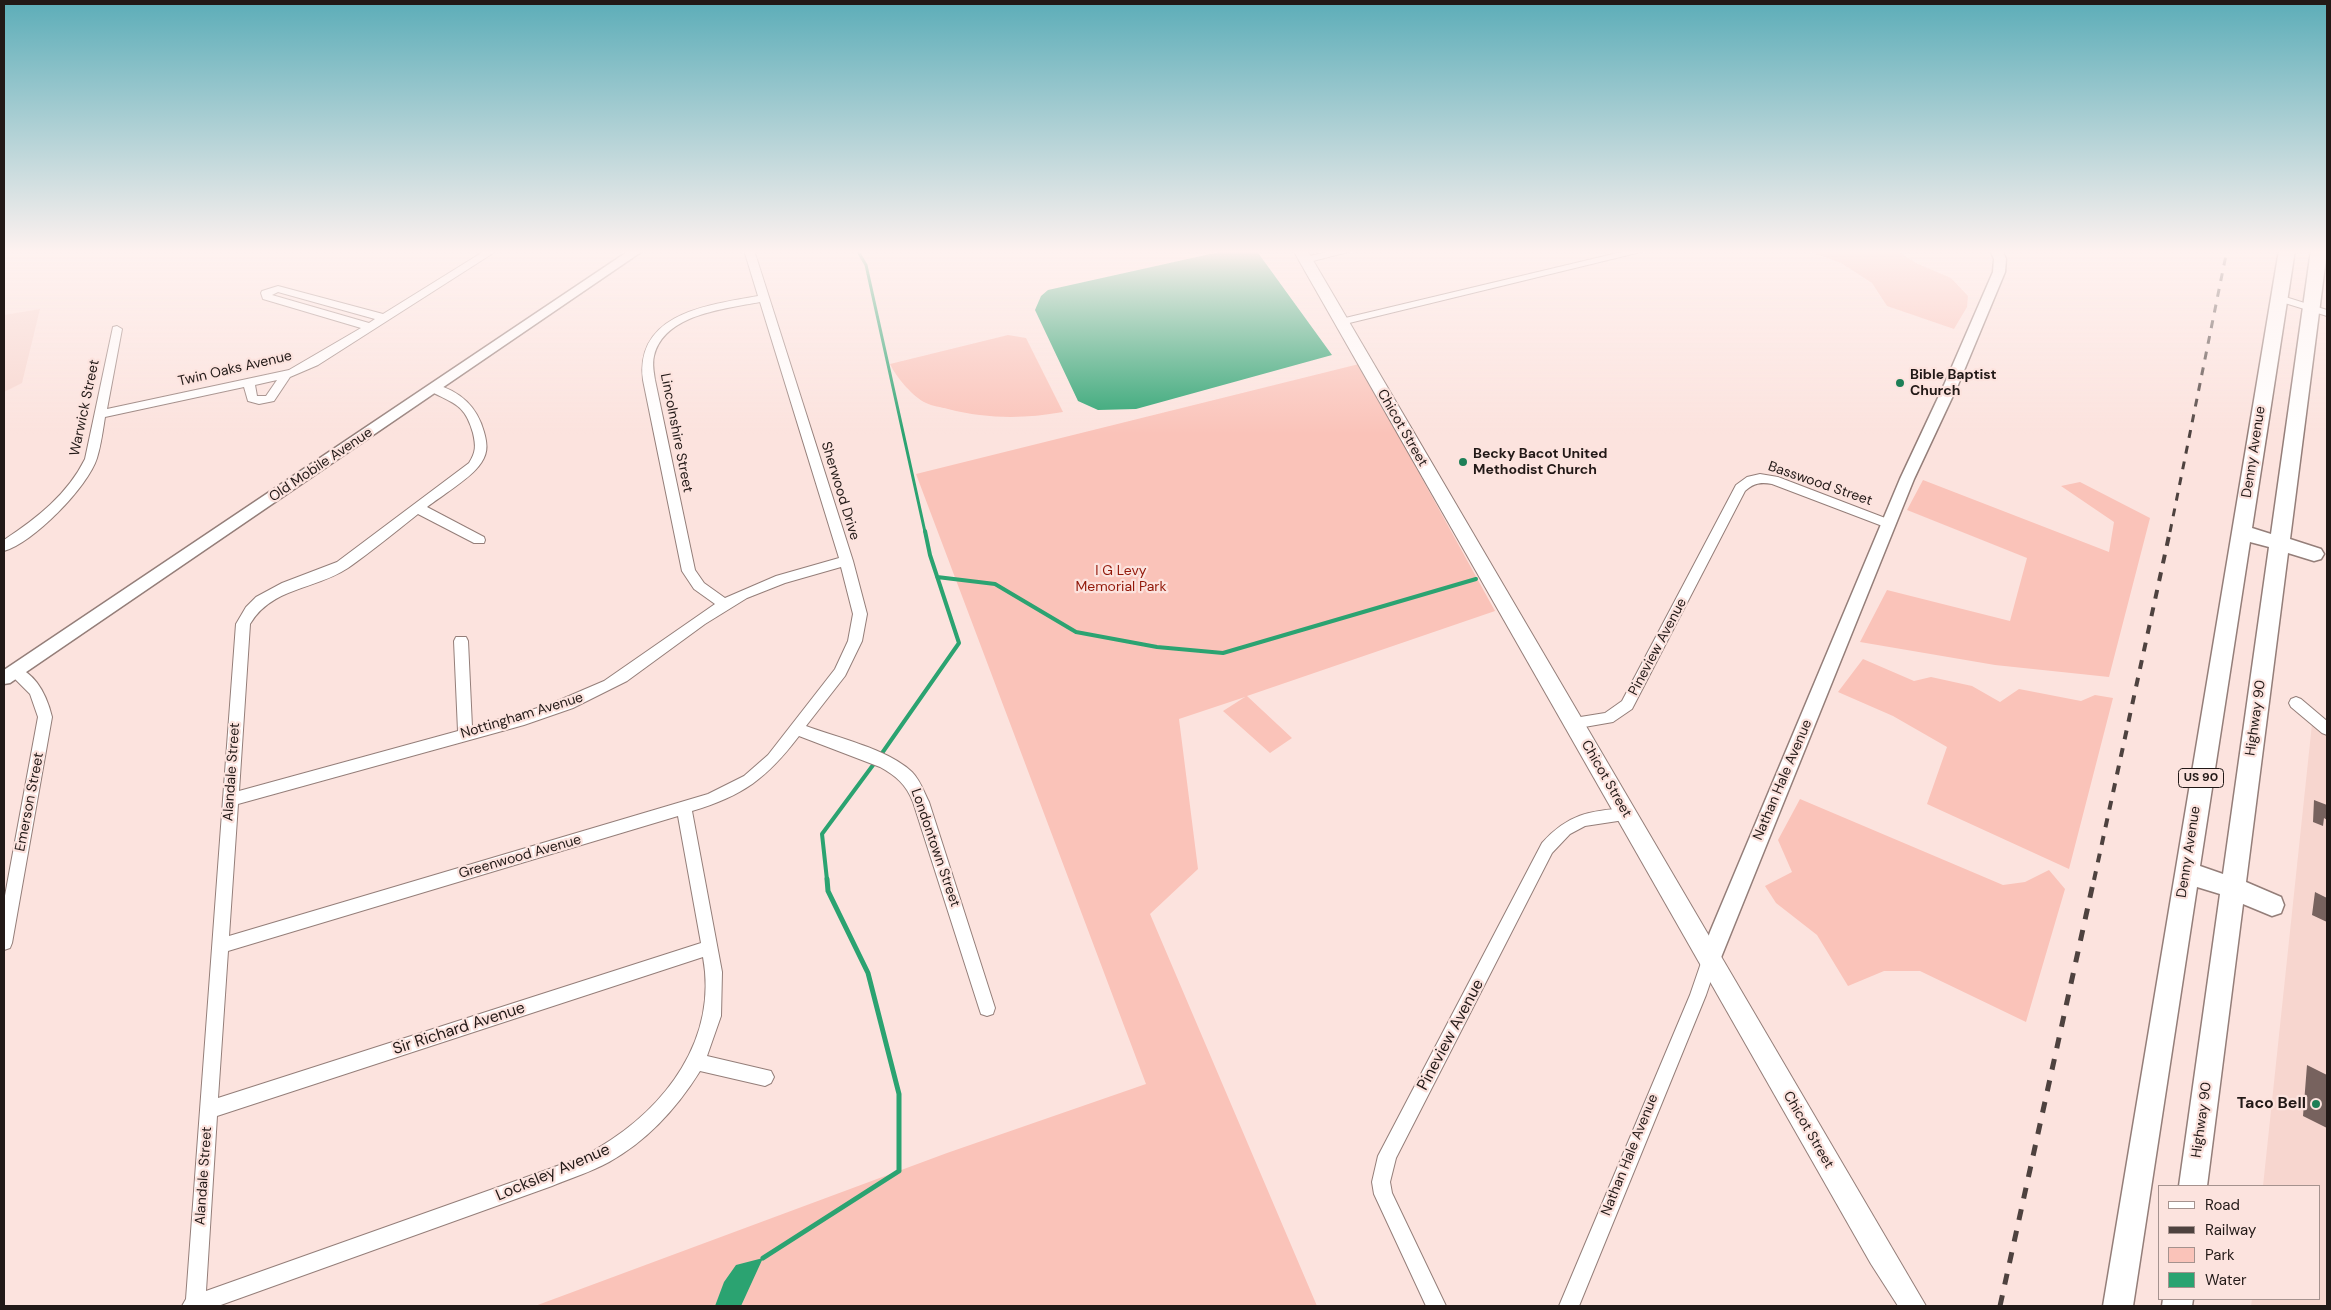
<!DOCTYPE html>
<style>
body{margin:0}
#map{position:relative;width:2331px;height:1310px;overflow:hidden;background:#fce3de;font-family:"DM Sans",sans-serif}
canvas{display:block}
.frame{position:absolute;inset:0;border:5px solid #221917;pointer-events:none}
.legend{position:absolute;left:2158px;top:1185px;width:162px;height:115px;box-sizing:border-box;background:#fce3de;border:1px solid #a5928e;margin:0;padding:6px 9px;list-style:none;font-size:15px;color:#221917}
.legend li{display:flex;align-items:center;gap:10px;height:25px}
.legend b{width:25px;border:1px solid #a5928e}
</style>
<div id="map">
<canvas width="2331" height="1310"></canvas>
<div class="frame"></div>
<ul class="legend">
<li><b style="height:6px;background:#fff"></b>Road</li>
<li><b style="height:6px;background:#4e423f"></b>Railway</li>
<li><b style="height:14px;background:#fac3b9"></b>Park</li>
<li><b style="height:14px;background:#2ba371"></b>Water</li>
</ul>
</div>
<script>
const ctx = document.querySelector('canvas').getContext('2d');
ctx.lineJoin = 'round';
function fill(path, color) {
  ctx.fillStyle = color;
  ctx.fill(path, 'evenodd');
}
function stroke(path, color, width, dash) {
  ctx.strokeStyle = color;
  ctx.lineWidth = width;
  ctx.lineCap = dash ? 'butt' : 'round';
  ctx.setLineDash(dash || []);
  ctx.stroke(path);
}
function drawText(font, color, halo, rows, align = 'center') {
  ctx.font = font + ' "DM Sans",sans-serif';
  ctx.lineWidth = 4.5;
  ctx.setLineDash([]);
  ctx.textBaseline = 'middle';
  ctx.strokeStyle = halo;
  ctx.fillStyle = color;
  for (const [text, x, y, turn = 0] of rows) {
    ctx.save();
    ctx.translate(x, y);
    ctx.rotate((+turn || 0) * Math.PI / 180);
    ctx.textAlign = isNaN(turn) ? turn : align;
    if (halo) ctx.strokeText(text, 0, 0);
    ctx.fillText(text, 0, 0);
    ctx.restore();
  }
}
fill(new Path2D(`
 M40,309L22,383L4,392V315Z
 M2312,724L2327,737V1306H2251L2252,1299H2320V1186H2263Z`), '#f7d6cf');
fill(new Path2D(`
 M1805,250H1896L1916,263L1951,278L1968,296L1967,307L1954,329L1887,306L1872,283L1841,263Z
 M1008,335L1026,338L1063,412C1024,419 987,419 948,409C941,407 932,406 926,403C913,397 896,377 890,364Z
 M1359,364L1495,611L1247,696L1292,738L1270,753L1223,711L1245,697L1179,719L1198,869L1150,914L1317,1306H535L947,1153L1146,1084L916,474Z
 M1923,480L2109,552L2114,522L2061,486L2080,482L2150,518L2109,677L1995,665L1860,642L1887,590L2010,621L2027,558L1907,510Z
 M1863,659L1914,681L1931,677L1972,686L2000,702L2019,689L2081,701L2095,695L2113,698L2069,869L1927,804L1947,747L1893,716L1838,692Z
 M1800,799L2003,885L2025,882L2049,870L2065,889L2026,1022L1920,971H1884L1848,986L1817,935L1776,903L1765,886L1792,872L1778,840Z`), '#fac3b9');
fill(new Path2D(`
 M1228,250H1256L1332,355L1136,409L1098,410L1078,401L1035,310L1041,296L1048,290Z
 M763,1258L741,1306H715L724,1282L736,1265Z`), '#2ba371');
stroke(new Path2D(`
 M857,250L866,265L925,532`), '#2ba371', 3);
stroke(new Path2D(`
 M937,577L995,584L1076,632L1157,647L1223,653L1476,579
 M880,756L959,643L930,555L925,531
 M827,880L822,834L876,761`), '#2ba371', 4);
stroke(new Path2D(`
 M763,1258L899,1171V1094L868,973L828,891L827,879`), '#2ba371', 5);
fill(new Path2D(`
 M2314,800L2327,805V820L2324,818L2323,826L2313,822Z
 M2315,892L2327,898V922L2312,915Z
 M2307,1065L2327,1075V1128L2303,1116Z`), '#77625e');
const minor = new Path2D(`
 M486,250H498L318,365L290,377L274,401L259,404L248,401L244,387L105,417C103,430 101,445 97,458C88,487 33,543 4,551V540C37,518 67,495 85,459L113,327L117,326L122,329L107,409L289,370L361,328L263,299L261,293L262,291L278,286L383,314ZM278,292L375,319L369,323L272,295ZM277,380L266,396H257L255,385Z
 M744,250H754L853,561L867,614L862,641L845,676L806,726C838,738 888,749 912,772C920,780 924,792 929,802L995,1008L993,1014L987,1016L981,1014L979,1008L913,802C906,784 896,776 880,767L799,736C767,778 743,796 692,811L722,972L721,1016L707,1056L771,1071L774,1077L771,1083L765,1086L700,1071C677,1108 647,1141 609,1162C591,1172 571,1178 552,1186L218,1306H182L186,1299L236,624L246,607L256,597L282,583L337,562L469,463C476,452 476,446 473,433C465,404 454,404 430,391L428,388L430,385L434,384C460,391 477,406 484,432C488,446 488,455 478,467C469,479 440,497 427,507L484,537L485,540L484,543H474L418,514C395,532 372,551 348,568C315,590 272,587 250,624L239,791L458,731L454,641L456,637H466L468,641L472,727L548,705L604,681L715,604L694,589L682,571L643,380C635,313 708,305 758,296ZM760,302L839,558L776,576L725,598L704,583L695,570L655,380C654,373 652,364 654,356C664,314 725,309 760,302ZM841,567L853,614L848,641L835,669L768,755L744,776L708,794L229,936L238,804L524,725L573,708L627,681L705,624L747,598L785,583ZM678,816L701,943L218,1098L228,951ZM703,957C718,1039 666,1108 598,1148C584,1157 567,1162 552,1168L206,1291L217,1116Z
 M1336,250H1356L1305,263L1300,260L1301,258Z
 M1630,250H1649L1341,325L1336,322L1341,319Z
 M2279,295L2327,310V316L2275,300V296Z
 M1760,474L1778,477L1893,521L1895,524L1893,527H1885L1772,484C1761,482 1754,483 1745,491L1632,709L1613,722L1573,729L1568,727L1566,723L1568,719L1605,713L1622,701L1736,485L1747,477Z
 M14,666C36,673 47,696 52,717L12,943L10,948L4,950V901L38,717L30,694L7,671L9,667Z
 M2296,697L2301,699L2327,721V735L2322,733L2291,707L2289,703L2291,699Z
 M1626,808L1631,809L1634,814L1631,819L1585,826L1570,834L1552,853L1396,1158L1390,1182L1392,1193L1446,1306H1426L1374,1194L1372,1182L1378,1156L1542,843C1568,814 1589,811 1626,808Z
 M1710,952L1716,955L1718,960L1706,995L1579,1306H1559L1690,995L1702,960L1704,955Z`);
const tertiary = new Path2D(`
 M630,250H644L10,683L4,684V670Z
 M1990,250H2002L2006,259L2005,272L1958,385L1914,479L1720,960L1717,966L1710,969L1703,966L1700,960L1710,932L1900,479L1944,385L1993,272L1994,259Z`);
const secondary = new Path2D(`
 M1293,250H1307L1926,1306H1898L1871,1264Z`);
const primary = new Path2D(`
 M2279,250H2295L2252,528L2271,534L2311,250H2327L2290,539L2321,549L2324,554L2321,559L2314,561L2288,553L2246,882L2281,897L2284,905L2281,913L2272,916L2243,904L2207,1186H2179L2220,894L2197,887L2133,1306H2103ZM2250,542L2269,547L2223,874L2200,866Z
 M2163,1299H2193L2192,1306H2162Z`);
stroke(minor, '#947e79', 2);
stroke(tertiary, '#947e79', 3);
stroke(secondary, '#947e79', 2);
stroke(primary, '#947e79', 3);
fill(minor, '#fff');
fill(tertiary, '#fff');
fill(secondary, '#fff');
fill(primary, '#fff');
stroke(new Path2D(`
 M2170,532L2227,250`), '#4e423f', 3, [8, 8]);
stroke(new Path2D(`
 M2094,880L2170,531`), '#4e423f', 4, [9, 9]);
stroke(new Path2D(`
 M2000,1306L2094,879`), '#4e423f', 5, [11, 11]);
const sky = ctx.createLinearGradient(0, 0, 0, 434);
sky.addColorStop(0, '#5cadb8');
sky.addColorStop(0.58, '#fef2f0');
sky.addColorStop(1, '#fef2f000');
ctx.fillStyle = sky;
ctx.fillRect(0, 0, 2331, 434);
for (const [x, y, r, color] of [
 [1900,383,5,"#1e7f57"],
 [1463,462,5,"#1e7f57"],
 [2316,1104,5,"#1e7f57"]
]) {
  const dot = new Path2D();
  dot.arc(x, y, r, 0, 2 * Math.PI);
  ctx.fillStyle = color;
  ctx.fill(dot);
  stroke(dot, '#fce3de', 2);
}
for (const [x, y, w] of [
 [2201,778,45]
]) {
  const box = new Path2D();
  box.roundRect(x - w / 2, y - 9.5, w, 19, 4);
  ctx.fillStyle = '#fce3de';
  ctx.fill(box);
  stroke(box, '#221917', 1);
}
drawText('bold 12px', '#221917', null, [
 ["US 90",2201,778]
]);
drawText('14px', '#221917', '#fce3de', [
 ["Twin Oaks Avenue",235,369,-13],
 ["Warwick Street",85,408,-78],
 ["Chicot Street",1402,428,60],
 ["Lincolnshire Street",676,433,79],
 ["Denny Avenue",2254,452,-81],
 ["Old Mobile Avenue",321,465,-34],
 ["Basswood Street",1820,484,19],
 ["Sherwood Drive",840,491,73],
 ["Pineview Avenue",1658,647,-62],
 ["Nottingham Avenue",522,716,-17],
 ["Highway 90",2256,718,-82],
 ["Alandale Street",232,772,-86],
 ["Chicot Street",1606,779,60],
 ["Nathan Hale Avenue",1783,780,-67],
 ["Emerson Street",30,802,-79],
 ["Londontown Street",935,848,71],
 ["Denny Avenue",2189,852,-81],
 ["Greenwood Avenue",520,857,-16],
 ["Highway 90",2202,1120,-82],
 ["Chicot Street",1808,1130,60],
 ["Nathan Hale Avenue",1630,1155,-68],
 ["Alandale Street",204,1176,-86]
]);
drawText('bold 14px', '#221917', '#fce3de', [
 ["Bible Baptist",1910,375],
 ["Church",1910,391],
 ["Becky Bacot United",1473,454],
 ["Methodist Church",1473,470]
], 'left');
drawText('14px', '#921809', '#fce3de', [
 ["I G Levy",1121,571],
 ["Memorial Park",1121,587]
]);
drawText('16px', '#221917', '#fce3de', [
 ["Sir Richard Avenue",459,1029,-18],
 ["Pineview Avenue",1451,1035,-62],
 ["Locksley Avenue",553,1173,-23]
]);
drawText('bold 16px', '#221917', '#fce3de', [
 ["Taco Bell",2306,1104]
], 'right');
</script>
